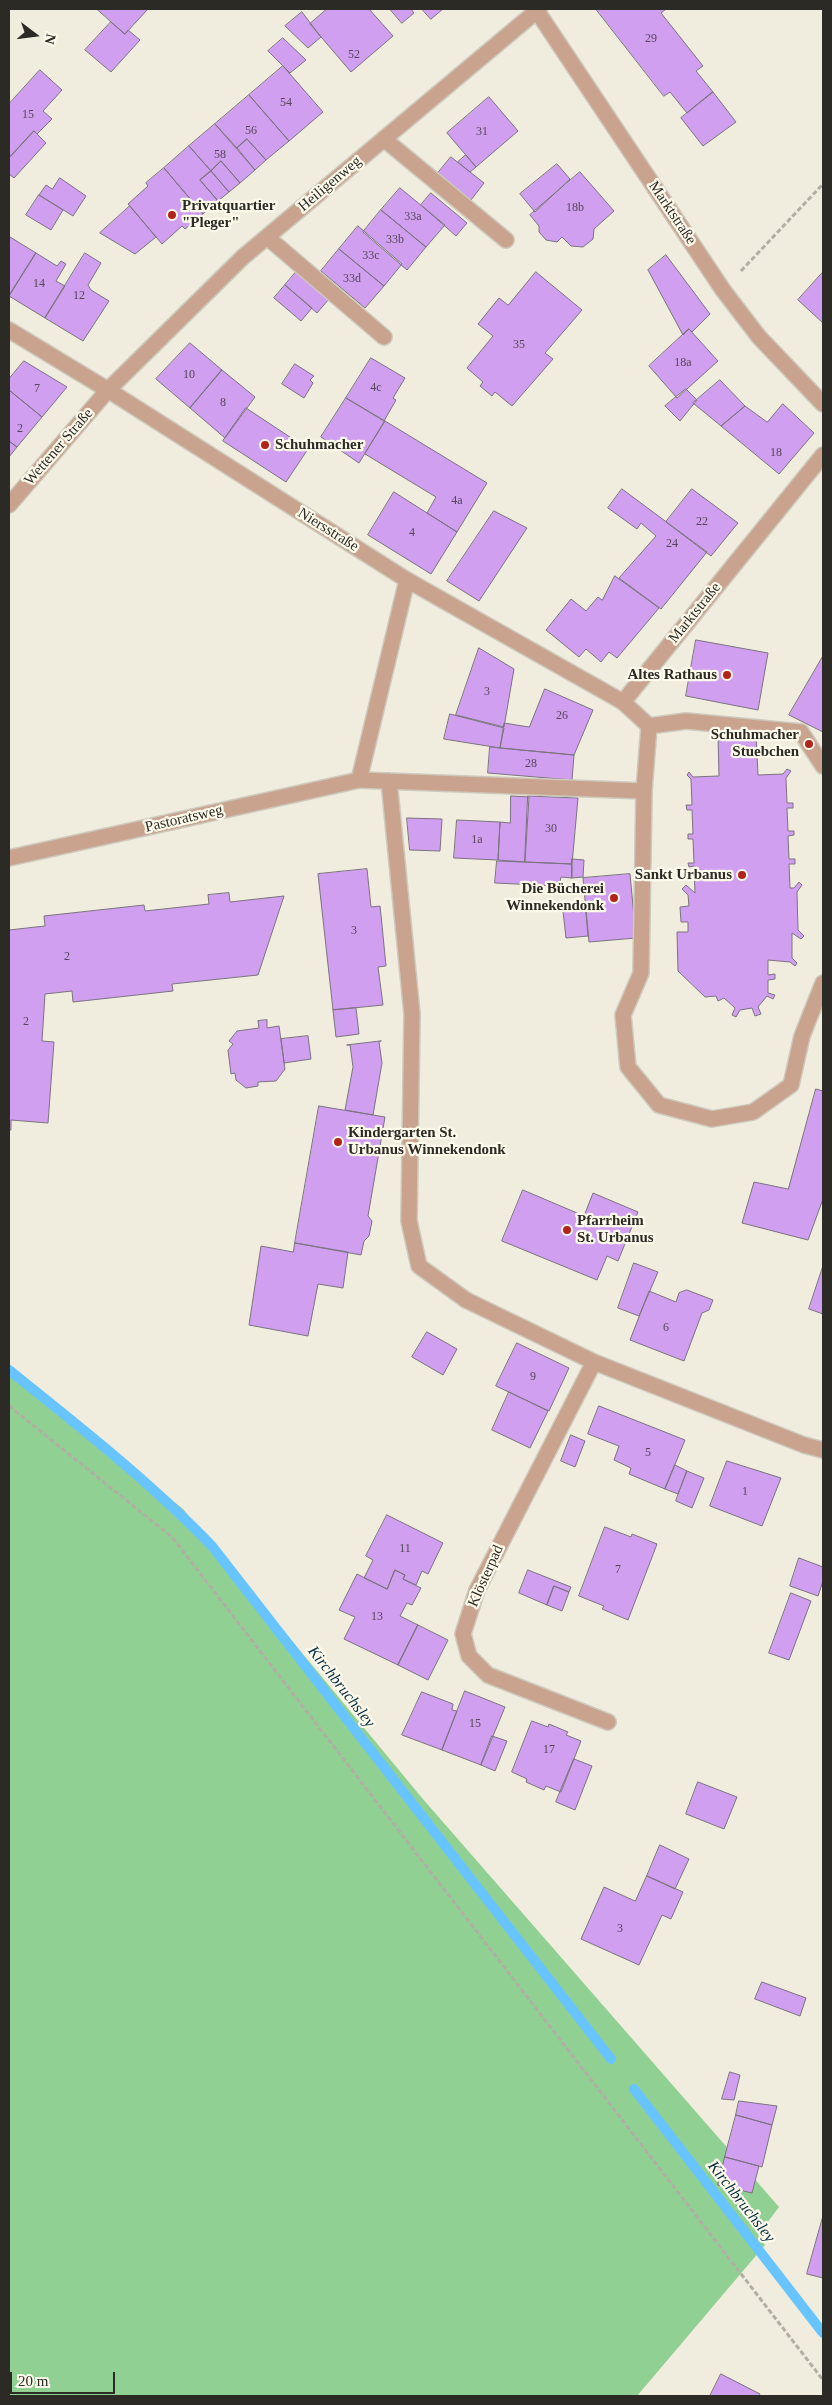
<!DOCTYPE html>
<meta charset="utf-8">
<style>
body{margin:0}
#map{position:relative;width:832px;height:2405px;overflow:hidden;background:#f0ecde;font-family:"Times New Roman",serif}
canvas{display:block}
.frame{position:absolute;inset:0;border:10px solid #2c2a25;pointer-events:none}
.north{position:absolute;left:10px;top:10px;width:50px;height:50px;-webkit-text-stroke:4px #fefaeb;paint-order:stroke;rotate:105deg;font-size:14px;font-weight:700;line-height:20px;text-align:center;color:#2c2a25}
.north::after{content:'';display:block;margin:auto;width:18px;height:22px;background:#2c2a25;clip-path:polygon(50% 0,100% 100%,50% 72%,0 100%)}
.scale{position:absolute;left:10px;top:2372px;width:105px;height:22px;box-sizing:border-box;border:2px solid #2c2a25;border-top:0;padding-left:6px;font-size:15px;line-height:18px;white-space:nowrap;color:#2c2a25;-webkit-text-stroke:4px #fefaeb;paint-order:stroke}
</style>
<div id="map">
<canvas width="832" height="2405"></canvas>
<div class="frame"></div>
<div class="north">N</div>
<div class="scale">20 m</div>
</div>
<script>
const ctx = document.querySelector('canvas').getContext('2d');
ctx.lineJoin = 'round';
function fill(path, color) {
  ctx.fillStyle = color;
  ctx.fill(path, 'evenodd');
}
function stroke(path, color, width, dash) {
  ctx.strokeStyle = color;
  ctx.lineWidth = width;
  ctx.lineCap = dash ? 'butt' : 'round';
  ctx.setLineDash(dash || []);
  ctx.stroke(path);
}
function drawText(font, color, halo, rows, align = 'center') {
  ctx.font = font + ' "Times New Roman",serif';
  ctx.lineWidth = 4.5;
  ctx.setLineDash([]);
  ctx.textBaseline = 'middle';
  ctx.strokeStyle = halo;
  ctx.fillStyle = color;
  for (const [text, x, y, turn = 0] of rows) {
    ctx.save();
    ctx.translate(x, y);
    ctx.rotate((+turn || 0) * Math.PI / 180);
    ctx.textAlign = isNaN(turn) ? turn : align;
    if (halo) ctx.strokeText(text, 0, 0);
    ctx.fillText(text, 0, 0);
    ctx.restore();
  }
}
fill(new Path2D(`
 M9,1369L183,1509L422,1798L779,2207L758,2235L765,2245L637,2396H9Z`), '#90d093');
stroke(new Path2D(`
 M9,1370C79,1426 150,1482 212,1546L611,2059
 M634,2089L823,2333`), '#68c4ff', 10);
const building = new Path2D(`
 M97,9H148L125,34Z
 M327,9H369L393,36L351,72L310,24Z
 M390,9H411L414,13L402,23Z
 M422,9H443L431,19Z
 M596,9H666L661,13L703,66L696,71L713,92L687,113L670,92L664,96Z
 M302,12L321,37L308,48L285,26Z
 M111,22L125,34L128,30L140,40L111,72L85,50Z
 M283,38L306,60L290,73L268,51Z
 M283,66L323,112L289,141L249,95Z
 M40,70L62,90L43,111L52,119L37,134L34,131L9,158V104Z
 M713,92L736,122L703,146L681,118Z
 M249,95L289,141L266,160L247,139L237,148L215,124Z
 M489,97L518,131L476,167L447,133Z
 M215,124L255,170L240,183L221,161L211,171L189,146Z
 M34,131L46,143L14,178L9,174V158Z
 M247,139L266,160L255,170L237,148Z
 M189,146L211,171L200,180L218,201L203,214L164,168Z
 M466,155L476,167L470,172L458,162Z
 M451,157L484,183L471,200L438,173Z
 M221,161L240,183L229,192L211,171Z
 M557,164L570,179L535,212L520,194Z
 M164,168L203,214L185,229L182,226L162,244L128,204L148,186L146,183Z
 M211,171L229,192L218,201L200,180Z
 M580,172L614,211L594,229L593,239L583,247L571,246L562,237L557,242L546,240L539,232V226L530,215Z
 M60,178L86,196L73,216L39,195L46,185L52,189Z
 M400,188L445,225L426,247L381,210Z
 M431,193L467,223L456,236L421,205Z
 M39,195L63,210L51,230L26,215Z
 M130,206L156,237L135,254L100,233Z
 M381,210L426,247L407,270L363,232Z
 M358,226L402,264L384,286L339,249Z
 M10,237L36,253L9,296V239Z
 M339,249L384,286L365,308L321,271Z
 M36,253L57,266L61,261L66,264L56,281L65,286L45,318L9,296Z
 M85,253L101,263L88,285L91,290L109,301L83,341L45,318Z
 M666,255L710,314L692,332L689,329L683,335L648,270Z
 M296,272L329,299L317,313L285,285Z
 M536,272L582,310L545,353L553,359L512,406L495,392L492,396L480,386L483,382L467,368L493,336L478,324L499,298L508,305Z
 M823,272V323L798,300Z
 M285,285L312,308L301,321L274,298Z
 M689,329L718,361L677,398L649,366Z
 M190,343L222,370L190,408L156,379Z
 M371,358L405,378L393,398L396,400L384,421L346,398Z
 M24,361L67,387L42,417L9,390V379Z
 M295,364L314,376L310,380L313,383L304,398L282,384Z
 M222,370L255,397L225,438L190,408Z
 M720,380L745,406L721,426L693,403Z
 M686,389L697,400L680,421L665,406Z
 M9,390L42,417L17,447L9,441Z
 M346,398L385,421L359,463L321,437Z
 M783,404L814,433L779,474L721,426L745,406L767,422Z
 M246,408L308,449L286,482L223,441Z
 M385,421L487,483L457,532L427,513L436,497L365,454Z
 M9,441L17,447L9,457Z
 M622,489L707,552L661,609L619,578L656,536L641,523L637,529L608,508Z
 M692,489L738,523L711,556L666,522Z
 M394,492L457,532L431,574L368,535Z
 M494,511L527,528L479,601L447,581Z
 M615,576L659,608L617,658L609,652L601,662L586,649L579,657L546,630L571,599L586,611L598,597L602,600Z
 M696,640L768,653L758,710L686,696Z
 M479,648L514,669L504,727L456,715Z
 M823,656V732L789,715Z
 M545,689L593,710L574,755L500,748L504,723L529,727Z
 M450,714L504,728L500,748L444,739Z
 M756,734L758,775L783,774L787,769L791,771L786,778L787,803H793V808H787L788,831H794V835L788,836L789,859H795V864H789L790,888H794L799,882L802,885L797,892L798,930L804,936L801,939L792,933V958L797,963L795,966L790,962L768,960V975L775,974V979L768,980V993L775,995L773,999L767,996L758,1007L761,1014L755,1016L752,1008L740,1010L736,1017L732,1015L735,1008L724,998L718,1001L716,996L705,997L678,971L677,932H688V922H681L680,907L689,906L688,895L682,889L686,885L695,893L694,866L689,867L688,863H694L693,839H688V834H693L692,810H687L686,805H692L691,779L687,775L689,772L693,777L719,776L718,736Z
 M490,747L574,755L572,780L488,773Z
 M511,796L529,797L525,862L498,860L500,822L510,823Z
 M528,796L578,798L572,864L525,862Z
 M407,818L442,819L440,851L410,850Z
 M457,820L500,822L498,860L454,858Z
 M572,859L584,860L583,877L572,878Z
 M497,861L572,864V878L561,877L559,886L495,883Z
 M367,869L371,907L380,906L381,915L386,966L378,967L383,1005L333,1010L318,874Z
 M630,874L636,938L589,942L583,878Z
 M229,893L230,902L284,896L258,975L172,984L173,991L73,1002L72,991L45,994L42,1041L54,1042L48,1123L11,1120V1130H9V930L45,926L44,916L144,905L145,911L209,904L208,895Z
 M585,902L588,936L566,938L563,911H573V904Z
 M356,1008L359,1034L336,1037L333,1010Z
 M267,1020V1028L279,1026L285,1069L276,1081L258,1082V1086L246,1088L236,1080L235,1073L231,1074L228,1050L233,1044L229,1041L237,1031L259,1028L258,1021Z
 M308,1036L311,1059L284,1063L281,1039Z
 M381,1041L379,1042L382,1063L373,1115L345,1110L353,1067L350,1045H347Z
 M816,1089L823,1091V1199L808,1240L742,1223L754,1182L788,1189Z
 M319,1106L385,1117L368,1216L372,1221L369,1236L364,1241L361,1255L295,1243Z
 M523,1190L584,1216L593,1193L638,1212L618,1261L607,1256L597,1280L502,1241Z
 M295,1243L348,1252L343,1288L318,1284L308,1336L249,1325L261,1246L293,1252Z
 M634,1263L658,1272L639,1316L618,1308Z
 M823,1266V1314L809,1309Z
 M687,1290L713,1300L709,1310L702,1313L684,1361L630,1340L649,1291L676,1302L679,1293Z
 M427,1332L457,1349L443,1375L412,1357Z
 M517,1343L569,1368L549,1411L496,1386Z
 M509,1392L548,1411L530,1448L492,1430Z
 M599,1406L685,1440L665,1489L629,1474L631,1468L614,1460L619,1446L588,1434Z
 M571,1435L585,1441L575,1467L561,1461Z
 M727,1461L781,1478L762,1526L710,1506Z
 M675,1465L687,1471L678,1494L665,1489Z
 M687,1471L704,1478L692,1508L676,1501Z
 M387,1515L443,1543L428,1574L422,1571L416,1585L403,1579L405,1575L395,1570L387,1589L364,1578L373,1560L366,1556Z
 M605,1527L631,1537L632,1534L657,1544L628,1620L602,1609L604,1606L579,1596Z
 M799,1558L823,1567V1581L818,1596L790,1586Z
 M395,1570L405,1575L403,1579L421,1588L412,1605L407,1603L400,1616L418,1625L398,1665L344,1639L355,1617L339,1610L357,1574L387,1589Z
 M528,1570L571,1587L569,1592L554,1586L547,1605L519,1593Z
 M554,1586L569,1592L562,1611L547,1605Z
 M791,1593L811,1601L789,1660L769,1653Z
 M418,1625L448,1640L428,1680L398,1665Z
 M465,1691L505,1707L481,1765L442,1750Z
 M422,1692L453,1704L452,1710L457,1711L442,1750L402,1735Z
 M532,1721L548,1727L549,1724L568,1732L566,1735L581,1741L561,1792L546,1786L544,1790L526,1782L527,1779L512,1772Z
 M492,1736L507,1741L495,1771L481,1765Z
 M574,1759L592,1766L575,1810L556,1802Z
 M698,1782L737,1797L724,1829L686,1814Z
 M660,1845L689,1859L675,1889L647,1876Z
 M647,1876L683,1892L671,1919L662,1915L639,1965L581,1939L604,1887L635,1901Z
 M762,1982L806,1998L800,2016L755,1999Z
 M730,2072L740,2075L734,2100L722,2099Z
 M739,2101L777,2106L772,2125L736,2115Z
 M736,2115L772,2125L762,2167L725,2157Z
 M725,2157L759,2166L752,2193L718,2185Z
 M823,2216V2278L807,2274Z
 M721,2374L760,2394L759,2396H710Z`);
fill(building, '#d09fef');
stroke(building, '#7a737f', 1);
const service = new Path2D(`
 M384,139L506,240
 M267,237L384,337
 M9,858L359,780L407,580`);
const pedestrian = new Path2D(`
 M623,702L649,726
 M649,726L644,791L641,973L623,1015L628,1067L659,1105L712,1119L753,1112L791,1085L802,1036L823,983
 M649,726L686,721L801,732L823,766
 M359,780L644,791
 M389,781L412,1014L409,1221L419,1266L466,1300`);
const minor = new Path2D(`
 M537,11L723,290L759,337L823,404
 M9,330L108,390L407,580L623,702L823,455
 M466,1300L594,1362L804,1445L823,1450
 M594,1362L477,1590L463,1634L469,1656L488,1675L608,1722`);
const tertiary = new Path2D(`
 M9,505L108,390L243,257L539,9`);
stroke(service, '#cdc9bd', 18);
stroke(pedestrian, '#cdc9bd', 18);
stroke(minor, '#cdc9bd', 18);
stroke(tertiary, '#cdc9bd', 18);
stroke(new Path2D(`
 M741,271L823,184
 M9,1406L172,1537L823,2380`), '#b1aea3', 3, [5, 2.5]);
stroke(service, '#c9a38d', 15);
stroke(pedestrian, '#c9a38d', 15);
stroke(minor, '#c9a38d', 15);
stroke(tertiary, '#c9a38d', 15);
for (const [x, y, r, color] of [
 [172,215,5,"#b2231b"],
 [265,445,5,"#b2231b"],
 [727,675,5,"#b2231b"],
 [809,744,5,"#b2231b"],
 [742,875,5,"#b2231b"],
 [614,898,5,"#b2231b"],
 [338,1142,5,"#b2231b"],
 [567,1230,5,"#b2231b"]
]) {
  const dot = new Path2D();
  dot.arc(x, y, r, 0, 2 * Math.PI);
  ctx.fillStyle = color;
  ctx.fill(dot);
  stroke(dot, '#fefaeb', 2);
}
drawText('12px', '#554758', null, [
 ["29",651,39],
 ["52",354,55],
 ["54",286,103],
 ["15",28,115],
 ["56",251,131],
 ["31",482,132],
 ["58",220,155],
 ["18b",575,208],
 ["33a",413,217],
 ["33b",395,240],
 ["33c",371,256],
 ["33d",352,279],
 ["14",39,284],
 ["12",79,296],
 ["35",519,345],
 ["18a",683,363],
 ["10",189,375],
 ["4c",376,388],
 ["7",37,389],
 ["8",223,403],
 ["2",20,429],
 ["18",776,453],
 ["4a",457,501],
 ["22",702,522],
 ["4",412,533],
 ["24",672,544],
 ["3",487,692],
 ["26",562,716],
 ["28",531,764],
 ["30",551,829],
 ["1a",477,840],
 ["3",354,931],
 ["2",67,957],
 ["2",26,1022],
 ["6",666,1328],
 ["9",533,1377],
 ["5",648,1453],
 ["1",745,1492],
 ["11",405,1549],
 ["7",618,1570],
 ["13",377,1617],
 ["15",475,1724],
 ["17",549,1750],
 ["3",620,1929]
]);
drawText('15px', '#2c2a25', '#fefaeb', [
 ["Heiligenweg",330,184,-40],
 ["Marktstraße",672,213,56],
 ["Wettener Straße",59,447,-49],
 ["Niersstraße",328,530,32],
 ["Marktstraße",695,613,-51],
 ["Pastoratsweg",184,819,-13],
 ["Klösterpad",486,1576,-66]
]);
drawText('bold 15px', '#2c2a25', '#fefaeb', [
 ["Privatquartier",182,206],
 ["\"Pleger\"",182,223],
 ["Schuhmacher",275,445],
 ["Altes Rathaus",717,675,"right"],
 ["Schuhmacher",799,735,"right"],
 ["Stuebchen",799,752,"right"],
 ["Sankt Urbanus",732,875,"right"],
 ["Die Bücherei",604,889,"right"],
 ["Winnekendonk",604,906,"right"],
 ["Kindergarten St.",348,1133],
 ["Urbanus Winnekendonk",348,1150],
 ["Pfarrheim",577,1221],
 ["St. Urbanus",577,1238]
], 'left');
drawText('italic 16px', '#052f46', '#fefaeb', [
 ["Kirchbruchsley",341,1687,52],
 ["Kirchbruchsley",741,2202,52]
]);
</script>
